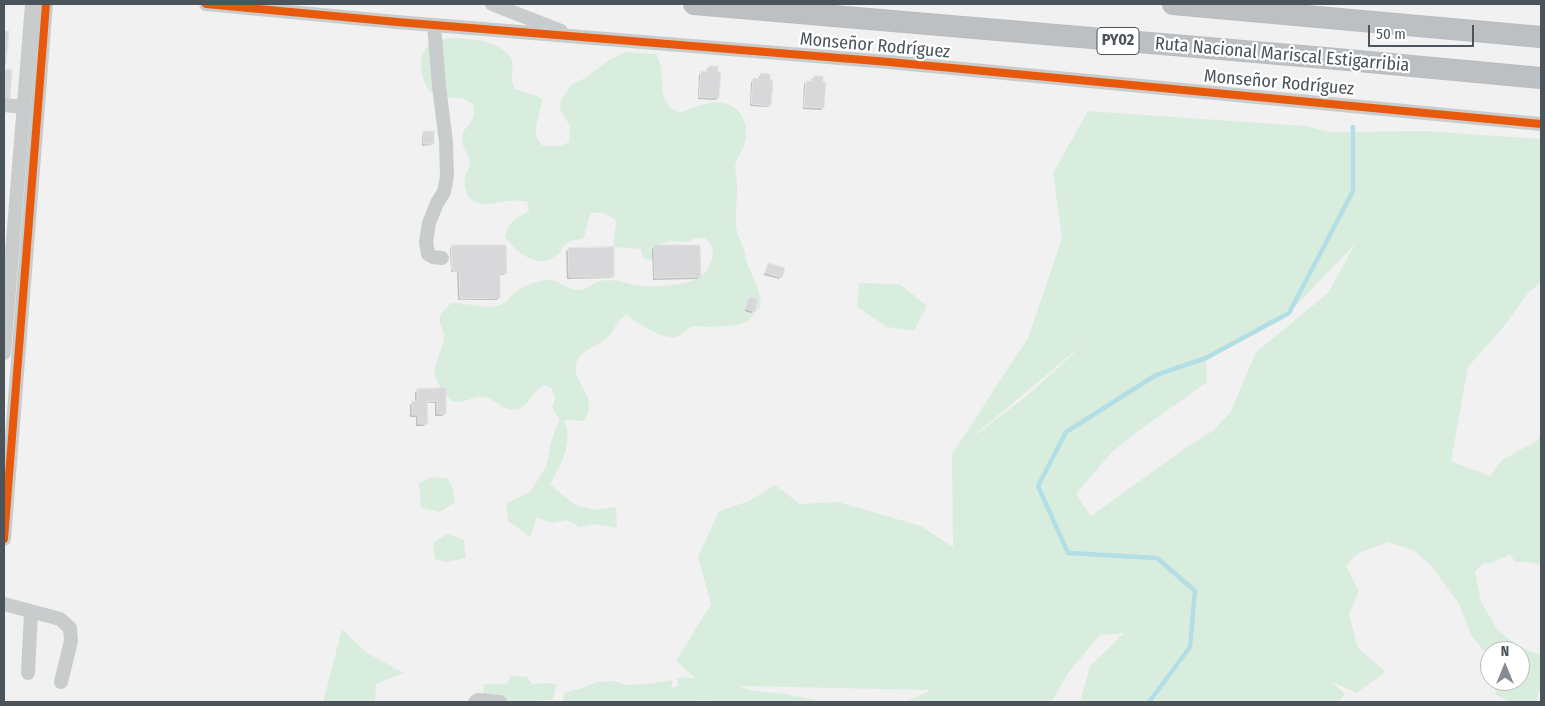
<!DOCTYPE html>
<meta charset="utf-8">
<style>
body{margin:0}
#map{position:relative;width:1545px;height:706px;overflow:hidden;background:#f2f1f1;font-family:"Fira Sans Condensed",sans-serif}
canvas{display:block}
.frame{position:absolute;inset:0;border:5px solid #4b545b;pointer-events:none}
.north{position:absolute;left:1480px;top:641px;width:50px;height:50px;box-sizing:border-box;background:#fff;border:1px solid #b7bbbd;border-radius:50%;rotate:0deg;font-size:14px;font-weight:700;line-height:20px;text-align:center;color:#4b545b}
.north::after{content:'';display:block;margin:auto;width:18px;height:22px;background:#858b90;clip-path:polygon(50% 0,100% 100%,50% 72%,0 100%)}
.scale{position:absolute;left:1368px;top:25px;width:106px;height:22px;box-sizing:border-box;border:2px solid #4b545b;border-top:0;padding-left:6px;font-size:15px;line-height:18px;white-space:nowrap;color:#4b545b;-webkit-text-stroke:4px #fff;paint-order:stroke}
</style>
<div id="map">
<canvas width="1545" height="706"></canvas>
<div class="frame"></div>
<div class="north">N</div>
<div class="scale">50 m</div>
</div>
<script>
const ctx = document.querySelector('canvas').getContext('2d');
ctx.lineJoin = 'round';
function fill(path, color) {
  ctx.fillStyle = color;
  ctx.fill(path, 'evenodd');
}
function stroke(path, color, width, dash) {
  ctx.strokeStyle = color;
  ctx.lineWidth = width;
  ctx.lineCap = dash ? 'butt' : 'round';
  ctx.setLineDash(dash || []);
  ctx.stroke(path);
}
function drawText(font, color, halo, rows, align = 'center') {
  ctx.font = font + ' "Fira Sans Condensed",sans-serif';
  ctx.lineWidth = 4.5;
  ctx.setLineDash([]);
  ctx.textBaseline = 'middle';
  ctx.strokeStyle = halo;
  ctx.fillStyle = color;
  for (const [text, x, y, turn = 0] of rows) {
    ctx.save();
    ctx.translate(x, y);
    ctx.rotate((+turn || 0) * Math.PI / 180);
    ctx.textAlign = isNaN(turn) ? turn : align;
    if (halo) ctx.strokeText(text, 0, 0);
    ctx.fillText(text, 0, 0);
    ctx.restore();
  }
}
fill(new Path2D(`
 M451,38C467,37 507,42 512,61C514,71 509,76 515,89L534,95L542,99C542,110 533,129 537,138C538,140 540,142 542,145C553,147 560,147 569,142L570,126L560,110L561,100L572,84L585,78L609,60L626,52L656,54C669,75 652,101 680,113C699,106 723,93 740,113C745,120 747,129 746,138C745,147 737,157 735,166C735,172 737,179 737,185C738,201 734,216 737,231C738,237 742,243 744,249C746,253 745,259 747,263C753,279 761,289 761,306L748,321L739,325L712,327L692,326C687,330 681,336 675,337C661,339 638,323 626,315C614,323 615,331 606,339C598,346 584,349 578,359C566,379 602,395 584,421L564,420C574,442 561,465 550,484L575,505L594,510L616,507L617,528L594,524L580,527L567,520L552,523L537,517L530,537L508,521L506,504L530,492L546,467L552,439L560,418L556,415L552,407L555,398L552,389L545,385C530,392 532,403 520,408C508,414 496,400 485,397C469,394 457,413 444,392C440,387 436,381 435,375C434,363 443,349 444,337C444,331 440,324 439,318L444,310L451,303C466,302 485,310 500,305C507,303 509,297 514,293C522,286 536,281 546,280C558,279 567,290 578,290C589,290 595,280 607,280C620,280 632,285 644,286C659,287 688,285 700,277C705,274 709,267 711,262C715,251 713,246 705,238H696L688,242L670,241L661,244L652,261L643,258L641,249L614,247C612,238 616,230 616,221C608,214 602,212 591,213C587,221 587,230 583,239C577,240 569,240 565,245C562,248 561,252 558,254C554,257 548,261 544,261C529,263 513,248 505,237C509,221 515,219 529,211L527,201C521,201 514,200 508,201C493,203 470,211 465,188C464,179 465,174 470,166L469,157L464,149L462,140L463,131C472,123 475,118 474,106C472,104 470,102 468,101C458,94 441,102 431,92C419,80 416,53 432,43C437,40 445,39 451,38Z
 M1088,111L1304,126L1331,132L1426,131L1541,139V282L1528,293L1505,325L1468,367L1451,461L1490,476L1502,460L1538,440L1541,431V565L1527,562H1515L1510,554L1492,563H1484L1475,571L1481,602L1497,629L1519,647L1541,655V686L1537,698L1538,702H1510L1496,695L1494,681H1520V651H1490V664L1484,651L1472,637L1459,604L1431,566L1415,551L1388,542L1357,554L1346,566L1359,591L1349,614L1358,648L1386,672L1356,693L1331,681L1345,694L1339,702H1080L1090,666L1124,633L1100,635L1068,673L1052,702H906L931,690L739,686L749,690L785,694L827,702H710L705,700L698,702H563L564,693L585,687L596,682L614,681L625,685L647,684L672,680V688L678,686L677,679L685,677L696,679L676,661L711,604L698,557L719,511L749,501L775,485L800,504L838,502L921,526L953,547L952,454L1028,338L1062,238L1053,173ZM1355,244L1328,293L1256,352L1231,411L1214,430L1187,447L1091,516L1076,494L1112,452L1137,432L1207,382L1206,358L1289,313ZM1087,341L1029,394L965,443Z
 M859,283L900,284L927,306L914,331L887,327L857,307Z
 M432,477L447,478L452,486L455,502L440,512L421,508L419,483Z
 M447,534L464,540L466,558L447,562L435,559L433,543Z
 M342,629L367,653L404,673L376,684L375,702H323Z
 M511,675L527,677L533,684L547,683L557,684L553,700H543L536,702H485L483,695L484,684H507Z`), '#d9eddf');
fill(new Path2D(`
 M709,67L718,98L716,100L698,99L699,75L701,72L707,73V69Z
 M761,74L770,105L768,107L750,106L751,82L754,80H759V77Z
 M814,77L823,108L821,110L803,109L804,84L806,82L812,83V79Z
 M424,133L433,143L431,145L422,146V135Z
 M452,247L506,273L503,275H498L499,298L497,300H458L457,271L451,272L450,249Z
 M655,247L700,277L697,279L653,280L652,249Z
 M569,249L613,276L610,278L567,279L566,251Z
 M769,264L781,277L779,279L764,275L767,267Z
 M750,298L753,311L751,313L745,311L748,300Z
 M418,390H445V414L442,416H435V403H426V423L424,426H416V417H410V405L412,403H415V392Z`), '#0003');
stroke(new Path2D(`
 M1149,702L1190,647L1195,591L1157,558L1068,553L1038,486L1066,432L1156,375L1206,358L1289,313L1353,191V127`), '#b3dee6', 4.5);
const building = new Path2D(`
 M4,31H9L6,64H4Z
 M709,66H718V72L721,73L719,98L699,97L701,71L708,72Z
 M4,69L12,70L10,99H4Z
 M761,73L770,74V80H773L771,106L751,104L753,78L761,79Z
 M814,76H823V82H826L824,108L804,107L806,81H813Z
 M423,131H434V144H424Z
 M452,245H506L507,273H500V298L460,299L459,270H452Z
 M654,245H700L701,277L655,278Z
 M614,247V277H569L568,248Z
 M768,263L785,268L782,278L766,273Z
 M750,297L758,299L755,312L746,309Z
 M446,388V414H437V401L427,402L428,424H418V415H412V401H417V389Z`);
fill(building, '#d8d8da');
stroke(building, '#e3e3e4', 1);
const highway = new Path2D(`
 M694,4L1337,59L1541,78
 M1173,4L1541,37`);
stroke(highway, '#b8bcbf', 22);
stroke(new Path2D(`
 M206,4L397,22L889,62L1541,124
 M492,4L561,31
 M434,25L439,86L446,142L447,176L444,192L437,203L429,223L426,242L428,254L433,257L442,258
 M4,105L24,107
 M4,353L32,4
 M4,539L46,4
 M4,604L60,619L70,628L71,641L61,682
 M28,673L31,612
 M475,702L478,700L500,702`), '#c9cccd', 14);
stroke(highway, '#bcc0c3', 20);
stroke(new Path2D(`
 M206,4L397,22L889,62L1541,124
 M4,539L46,4`), '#e8590c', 8);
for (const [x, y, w] of [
 [1118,41,42]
]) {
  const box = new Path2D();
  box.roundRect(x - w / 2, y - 13.5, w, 27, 4);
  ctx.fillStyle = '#fff';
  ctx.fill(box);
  stroke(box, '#4b545b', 1);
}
drawText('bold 16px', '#4b545b', null, [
 ["PY02",1118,41]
]);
drawText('18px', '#4b545b', '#fff', [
 ["Monseñor Rodríguez",875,46,5],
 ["Ruta Nacional Mariscal Estigarribia",1282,55,5],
 ["Monseñor Rodríguez",1279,83,5]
]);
</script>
